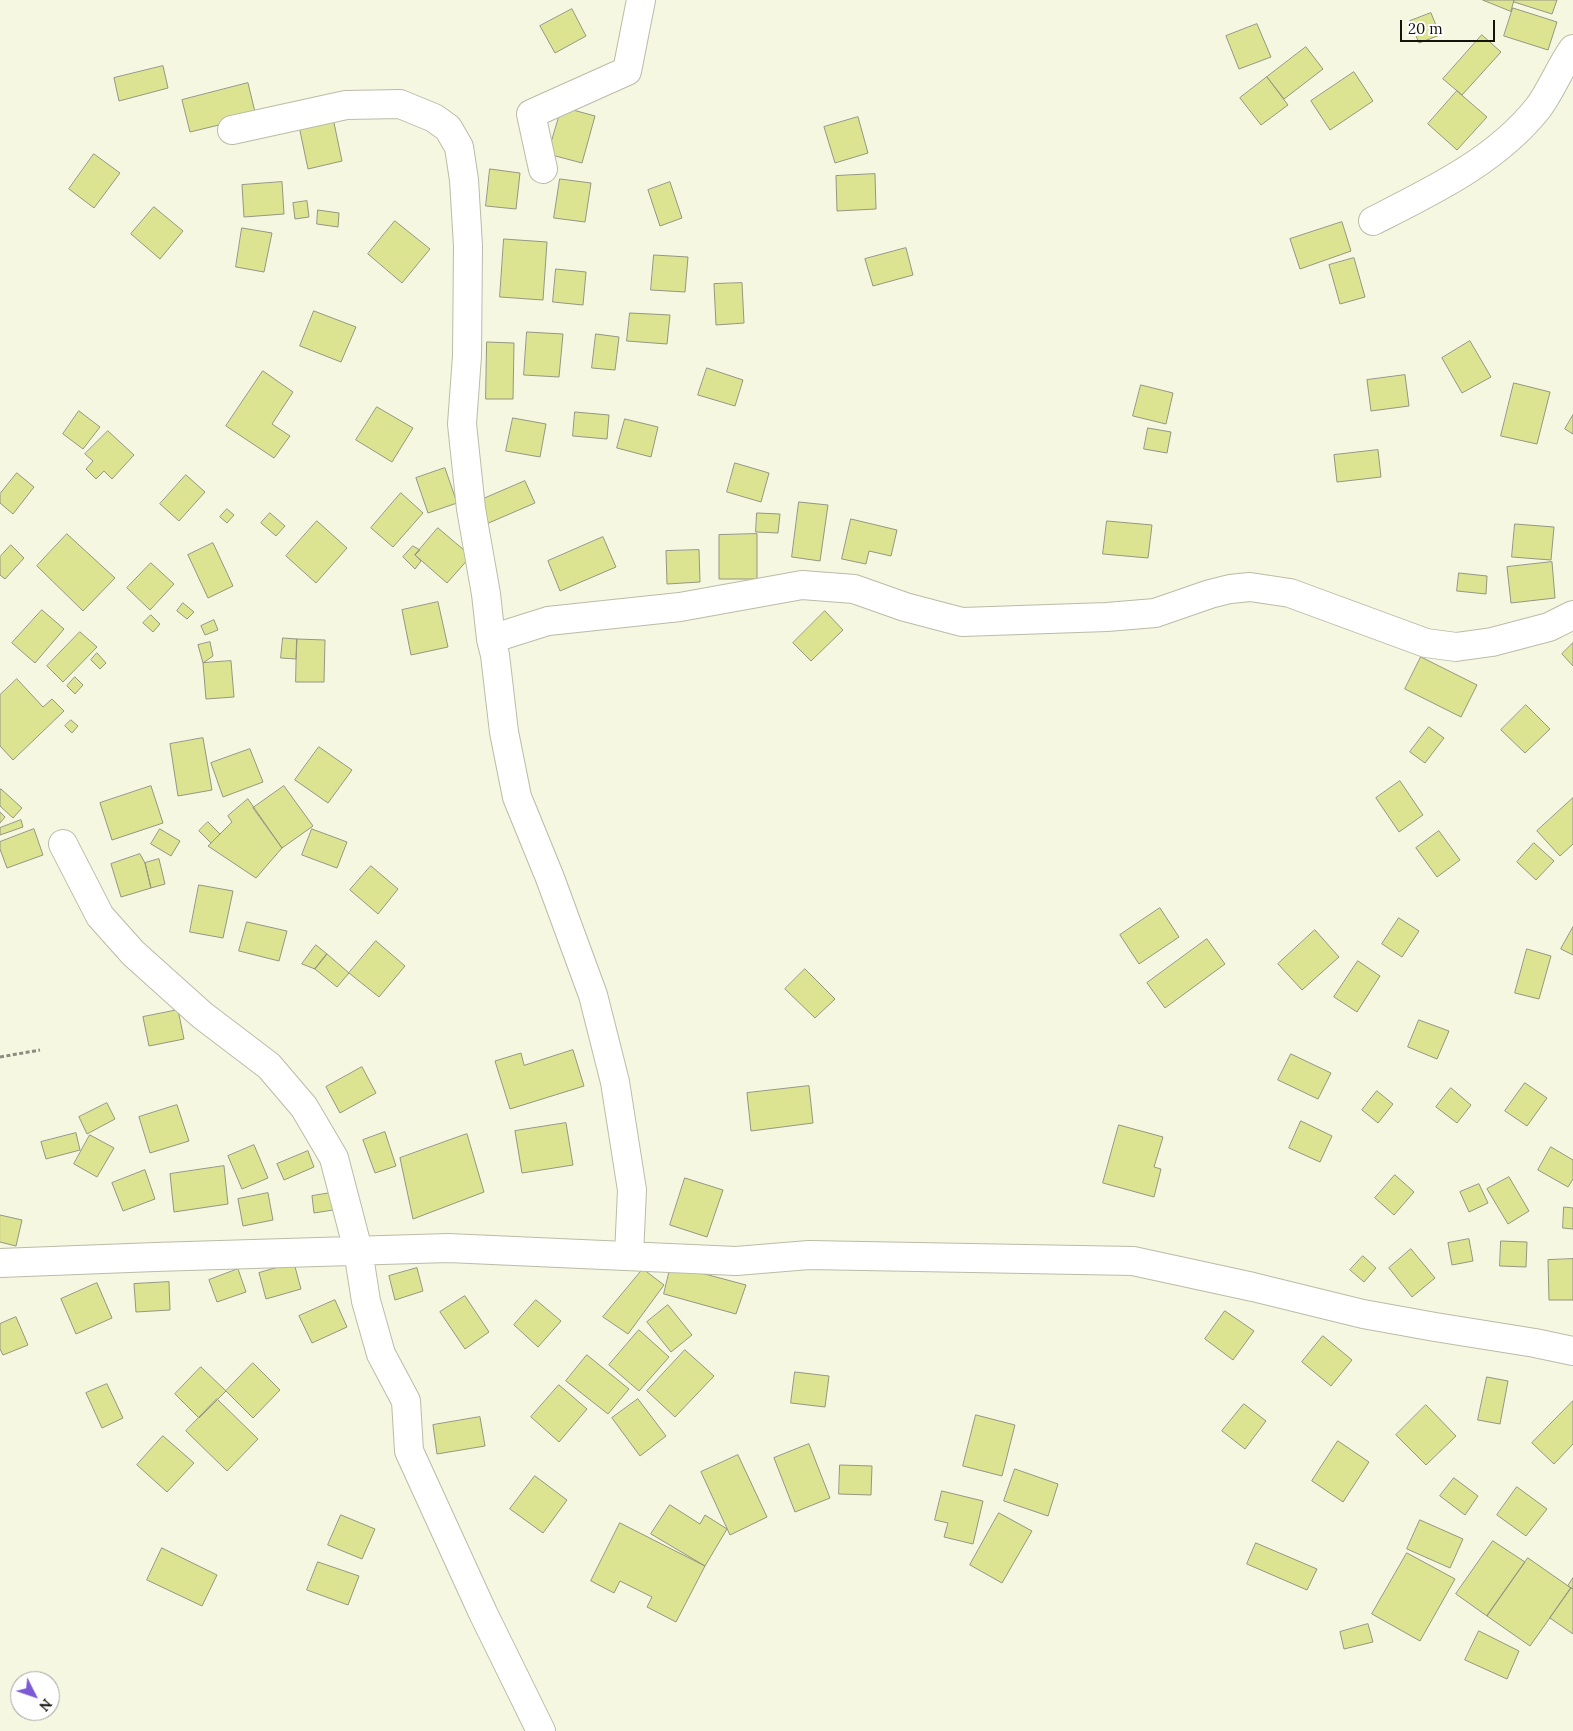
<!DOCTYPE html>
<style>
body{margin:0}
#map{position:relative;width:1573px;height:1731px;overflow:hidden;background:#f5f7e1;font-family:Lora,serif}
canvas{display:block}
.north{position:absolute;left:10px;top:1671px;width:50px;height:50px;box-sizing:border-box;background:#fff;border:1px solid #a1a19e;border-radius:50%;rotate:131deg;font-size:14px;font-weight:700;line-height:20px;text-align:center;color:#14140d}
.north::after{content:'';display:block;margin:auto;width:18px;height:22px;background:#7b5ad4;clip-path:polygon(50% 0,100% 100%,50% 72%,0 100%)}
.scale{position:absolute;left:1400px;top:20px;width:95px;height:22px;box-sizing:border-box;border:2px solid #14140d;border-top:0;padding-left:6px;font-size:15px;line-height:18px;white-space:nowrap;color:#14140d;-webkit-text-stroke:4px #fff;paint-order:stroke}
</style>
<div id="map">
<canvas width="1573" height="1731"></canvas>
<div class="north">N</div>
<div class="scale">20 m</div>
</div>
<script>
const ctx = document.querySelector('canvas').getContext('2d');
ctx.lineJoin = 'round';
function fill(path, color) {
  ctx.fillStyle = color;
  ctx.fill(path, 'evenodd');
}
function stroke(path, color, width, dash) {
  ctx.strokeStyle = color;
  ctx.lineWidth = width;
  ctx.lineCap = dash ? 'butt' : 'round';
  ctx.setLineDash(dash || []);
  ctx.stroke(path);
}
const building = new Path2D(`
 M1483,0H1514L1511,11Z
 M1514,0H1557L1552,14L1514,2Z
 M1513,8L1557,22L1548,50L1504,36Z
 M572,9L586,36L555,53L540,26Z
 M1431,13L1440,35L1419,43L1410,21Z
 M1257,24L1271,57L1239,69L1226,36Z
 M1482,35L1501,52L1462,95L1443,79Z
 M1306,47L1323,69L1284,99L1267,77Z
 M163,66L168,88L119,101L114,78Z
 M1354,72L1373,101L1330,130L1311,101Z
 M1267,77L1288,105L1261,125L1240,98Z
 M248,83L256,116L190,132L182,100Z
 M1457,91L1487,117L1457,150L1428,124Z
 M562,107L595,116L582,163L548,154Z
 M858,117L868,153L835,163L824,127Z
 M333,118L342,161L308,169L299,126Z
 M94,154L120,173L94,208L69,189Z
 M490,169L520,173L516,209L486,206Z
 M875,174L876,209L837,211L836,176Z
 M560,179L591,183L585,222L554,218Z
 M282,182L284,214L244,217L242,185Z
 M670,182L682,218L660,226L648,190Z
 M307,201L309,217L295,219L293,203Z
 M154,207L183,231L160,259L131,234Z
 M318,210L339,213L338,227L317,224Z
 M395,221L430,249L402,283L368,254Z
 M1342,222L1351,251L1300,269L1290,239Z
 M242,228L272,233L264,272L236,267Z
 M504,239L547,242L543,300L500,297Z
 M906,248L913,275L873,286L865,259Z
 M654,255L688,257L685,292L651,290Z
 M1354,258L1365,297L1340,304L1329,265Z
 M556,269L586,272L583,305L553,302Z
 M742,283L744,323L716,325L714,284Z
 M314,311L356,327L341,362L300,346Z
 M630,313L670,315L667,344L627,341Z
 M527,332L563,334L559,377L524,375Z
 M596,334L619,337L615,370L592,368Z
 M1470,341L1491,377L1462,393L1442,358Z
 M487,342L514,343L513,399H486Z
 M707,368L743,380L735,406L698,395Z
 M263,371L293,392L272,424L290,436L274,458L226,426Z
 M1405,375L1409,406L1371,411L1367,380Z
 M1514,383L1550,392L1537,444L1501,436Z
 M1141,385L1173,393L1166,424L1133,416Z
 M377,407L413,428L392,462L356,440Z
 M79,411L100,427L83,449L63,434Z
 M575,412L609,415L607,439L573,436Z
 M1573,415V434L1565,429Z
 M513,418L546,424L540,457L506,451Z
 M625,419L658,427L651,457L617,448Z
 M1148,428L1171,432L1167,453L1144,449Z
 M108,431L134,455L112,479L104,471L96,479L86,469L93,461L85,454Z
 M1378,450L1381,477L1337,482L1334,455Z
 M735,463L769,473L761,502L727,492Z
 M445,468L457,503L428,513L416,478Z
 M17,473L34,487L13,514L0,503V494Z
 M186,475L205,492L179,521L160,504Z
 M525,481L535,503L484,525L474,503Z
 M401,493L423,513L393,547L371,528Z
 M799,502L828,505L820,561L792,557Z
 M227,509L234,515L227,523L220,517Z
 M270,513L285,526L276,536L261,523Z
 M757,513L780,514L778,533L756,532Z
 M851,519L897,530L891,556L869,551L866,564L842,559Z
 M317,521L347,548L316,583L286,556Z
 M1107,521L1152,525L1148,558L1103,554Z
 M1515,524L1554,527L1551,560L1512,557Z
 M438,528L471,556L447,583L415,555Z
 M67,534L115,578L83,611L37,566Z
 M757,534V579H719V535Z
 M603,537L616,567L560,591L548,561Z
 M213,543L233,586L208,598L188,555Z
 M11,545L24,558L5,579L0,575V557Z
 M413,546L420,550L415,555L421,561L415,569L403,557Z
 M699,550L700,582L667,584L666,551Z
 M1552,562L1555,598L1511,603L1507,567Z
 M151,563L174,584L150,610L127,588Z
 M1459,573L1487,576L1486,594L1457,591Z
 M438,602L448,647L411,655L402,610Z
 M183,603L194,612L187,619L177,611Z
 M42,610L64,629L35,663L12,643Z
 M825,611L843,630L811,661L793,643Z
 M151,615L160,624L153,632L143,623Z
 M214,620L218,630L205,635L201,626Z
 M80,632L97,647L63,682L47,666Z
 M283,638L297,639L296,659L281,658Z
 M297,639L325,640L324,682H296Z
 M210,642L213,656L203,663L198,645Z
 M1573,643V666L1562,654Z
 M97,653L106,663L100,669L91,660Z
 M1421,657L1477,685L1461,717L1405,689Z
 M231,661L234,697L206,699L203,663Z
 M75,677L83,685L75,694L67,686Z
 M17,679L43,707L52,699L64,711L13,760L0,746V695Z
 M1526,705L1550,729L1525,753L1501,730Z
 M71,720L78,726L72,733L65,726Z
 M1429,727L1444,738L1425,763L1410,752Z
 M203,738L212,790L178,796L170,744Z
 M319,747L352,770L328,803L295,780Z
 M250,749L263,782L223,797L211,763Z
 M1400,781L1423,815L1399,832L1376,798Z
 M151,786L163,823L112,840L100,803Z
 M284,786L313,826L282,848L253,808Z
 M1,789L22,808L13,818L0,806V791Z
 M1573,798V844L1560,856L1537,831Z
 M248,799L282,848L256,878L208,846L232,822L228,816Z
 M0,812L5,817L0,823Z
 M21,820L23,827L0,835V828Z
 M208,822L220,834L211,843L199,831Z
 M34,829L43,855L7,868L0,849V842Z
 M160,829L180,841L171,856L151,844Z
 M312,829L347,842L337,868L302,855Z
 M1439,831L1460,860L1437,877L1416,848Z
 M1534,843L1554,861L1536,880L1517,862Z
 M140,854L145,863L151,888L121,897L111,864Z
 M159,859L165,884L151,888L145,863Z
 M371,866L398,889L378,914L350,890Z
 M199,885L233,891L223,938L190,932Z
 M1160,908L1179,937L1139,964L1120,935Z
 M1399,918L1419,931L1402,957L1382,944Z
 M247,922L287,931L279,961L239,951Z
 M1573,927V955L1561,949Z
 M1315,930L1339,957L1302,990L1278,964Z
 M1207,939L1225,964L1165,1008L1147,983Z
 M376,941L405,966L379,997L349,973Z
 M316,945L327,954L315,969L302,964Z
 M1527,949L1551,956L1539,999L1515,993Z
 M327,954L349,973L337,987L315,969Z
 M1358,961L1380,976L1357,1012L1334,997Z
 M805,969L835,999L815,1018L785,989Z
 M178,1010L184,1039L149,1046L143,1017Z
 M1419,1020L1449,1031L1437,1059L1408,1047Z
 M573,1050L584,1086L510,1109L495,1061L521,1053L524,1065Z
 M1291,1054L1331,1073L1318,1099L1278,1080Z
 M362,1067L376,1093L340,1113L326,1087Z
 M1525,1083L1547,1098L1527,1126L1505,1111Z
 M809,1086L813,1123L751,1131L747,1093Z
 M1451,1088L1471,1105L1457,1123L1436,1107Z
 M1377,1091L1393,1104L1378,1123L1362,1110Z
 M107,1103L115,1119L87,1134L79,1117Z
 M177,1105L189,1141L150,1153L139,1117Z
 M1301,1121L1332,1136L1320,1162L1289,1148Z
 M566,1123L573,1165L522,1173L515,1131Z
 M1119,1125L1163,1137L1154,1167L1161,1169L1154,1197L1103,1183Z
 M385,1132L396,1166L375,1173L363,1140Z
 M76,1133L80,1150L46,1159L41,1142Z
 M467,1134L484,1192L413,1219L400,1158Z
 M90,1135L114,1148L97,1177L74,1164Z
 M254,1145L268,1178L242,1189L228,1156Z
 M1551,1147L1573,1160V1179L1568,1187L1538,1170Z
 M308,1151L314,1167L284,1180L277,1164Z
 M224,1166L228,1204L174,1212L170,1174Z
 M145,1170L155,1199L123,1211L112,1183Z
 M1395,1175L1414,1192L1394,1215L1375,1198Z
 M1509,1177L1529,1211L1508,1224L1487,1189Z
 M685,1178L723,1190L707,1237L670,1225Z
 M1479,1184L1488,1203L1469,1212L1460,1192Z
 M268,1193L273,1220L243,1226L238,1199Z
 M331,1193L333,1210L314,1213L312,1196Z
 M1564,1207L1573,1208V1229L1563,1228Z
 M0,1215L22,1220L16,1246L0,1242Z
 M1469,1239L1473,1261L1452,1265L1448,1243Z
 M1501,1241L1527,1242L1526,1267L1500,1266Z
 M1411,1249L1435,1278L1412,1297L1389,1268Z
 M1363,1256L1376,1268L1364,1282L1350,1270Z
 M1573,1259V1300H1549L1548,1260Z
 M294,1263L301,1289L266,1299L259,1273Z
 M671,1265L746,1285L736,1314L664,1294Z
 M417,1268L423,1291L395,1300L389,1276Z
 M238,1269L246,1292L217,1302L209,1280Z
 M643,1269L664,1285L628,1334L603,1317Z
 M169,1282L170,1310L136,1312L134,1284Z
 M97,1283L112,1318L76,1334L61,1299Z
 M465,1296L489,1332L465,1349L440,1312Z
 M335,1300L347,1327L312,1343L299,1316Z
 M536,1300L561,1321L538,1347L514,1325Z
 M668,1305L692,1335L671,1352L647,1322Z
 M1225,1311L1254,1331L1233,1360L1205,1339Z
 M16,1317L28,1345L3,1355L0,1349V1324Z
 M639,1330L669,1357L639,1391L609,1365Z
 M1323,1336L1352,1360L1331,1386L1302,1362Z
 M685,1350L714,1376L675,1417L647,1391Z
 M587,1355L629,1389L608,1414L566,1381Z
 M253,1363L280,1390L253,1418L226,1391Z
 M201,1367L226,1391L199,1418L175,1394Z
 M795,1372L829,1376L825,1407L791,1403Z
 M1487,1377L1508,1381L1500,1424L1478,1420Z
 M107,1384L123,1418L102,1428L86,1393Z
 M559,1385L587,1409L559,1442L531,1417Z
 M217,1399L258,1439L227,1471L186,1431Z
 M638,1399L666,1436L640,1456L612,1418Z
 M1573,1401V1444L1554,1464L1532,1443Z
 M1244,1404L1266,1421L1245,1449L1222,1431Z
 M1426,1405L1456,1436L1426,1465L1396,1435Z
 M976,1415L1015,1425L1002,1476L963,1466Z
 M480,1417L485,1446L437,1454L433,1425Z
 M163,1436L194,1463L167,1492L137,1465Z
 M1338,1441L1369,1462L1343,1502L1312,1481Z
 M809,1444L830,1498L795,1512L774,1458Z
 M738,1455L767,1517L730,1535L701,1472Z
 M840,1465L872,1466L871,1495L839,1494Z
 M1015,1469L1058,1484L1048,1516L1004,1501Z
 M535,1476L567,1500L543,1533L510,1509Z
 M1454,1478L1478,1496L1465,1515L1440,1496Z
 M1517,1487L1547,1509L1526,1536L1497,1515Z
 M942,1491L983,1501L973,1544L944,1537L948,1523L935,1520Z
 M670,1505L700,1524L705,1515L727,1529L705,1566L651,1534Z
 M999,1513L1032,1531L1002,1583L970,1565Z
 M341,1515L375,1529L362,1559L328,1545Z
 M1420,1520L1463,1539L1450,1568L1407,1549Z
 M620,1523L705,1566L676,1622L647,1607L652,1597L620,1581L614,1593L591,1581Z
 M1493,1541L1525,1562L1487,1616L1456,1594Z
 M1256,1543L1317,1569L1307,1590L1247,1564Z
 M162,1548L217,1575L202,1606L147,1580Z
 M1407,1553L1455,1579L1420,1641L1372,1614Z
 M1528,1558L1571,1588L1530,1646L1487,1616Z
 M318,1562L359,1576L348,1605L307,1590Z
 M1573,1578V1589L1568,1586Z
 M1571,1588L1573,1589V1634L1550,1618Z
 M1368,1624L1373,1642L1344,1649L1340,1632Z
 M1479,1631L1519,1651L1507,1679L1465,1660Z`);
fill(building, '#dde491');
stroke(building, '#949682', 1);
const minor = new Path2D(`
 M232,130L346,105L400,104L434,118L448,128L459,147L464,180L468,246L467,356L462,424L471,509L486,594L491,639L495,655L504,732L517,797L550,878L593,995L615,1082L632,1190L629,1255
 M543,169L531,114L627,71L641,0
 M1373,221C1432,191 1496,161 1538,108C1551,91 1560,67 1573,49
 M491,639L548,621L680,607L802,585L854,589L905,607L962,622L1107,617L1155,613L1210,594L1230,589L1250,587L1290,593L1426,643L1456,647L1492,642L1549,627L1573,615
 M63,844L100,916L133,953L202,1015L269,1066L304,1107L334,1158L358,1250L366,1301L381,1354L406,1401L409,1451L483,1613L541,1731
 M0,1263L155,1257L448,1248L736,1261L809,1255L1133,1261L1253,1287L1363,1314L1435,1327L1535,1343L1573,1351`);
stroke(minor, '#babca7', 30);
stroke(new Path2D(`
 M0,1057L40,1050`), '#8c8d7e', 3, [4, 2.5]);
stroke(minor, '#fff', 28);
</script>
